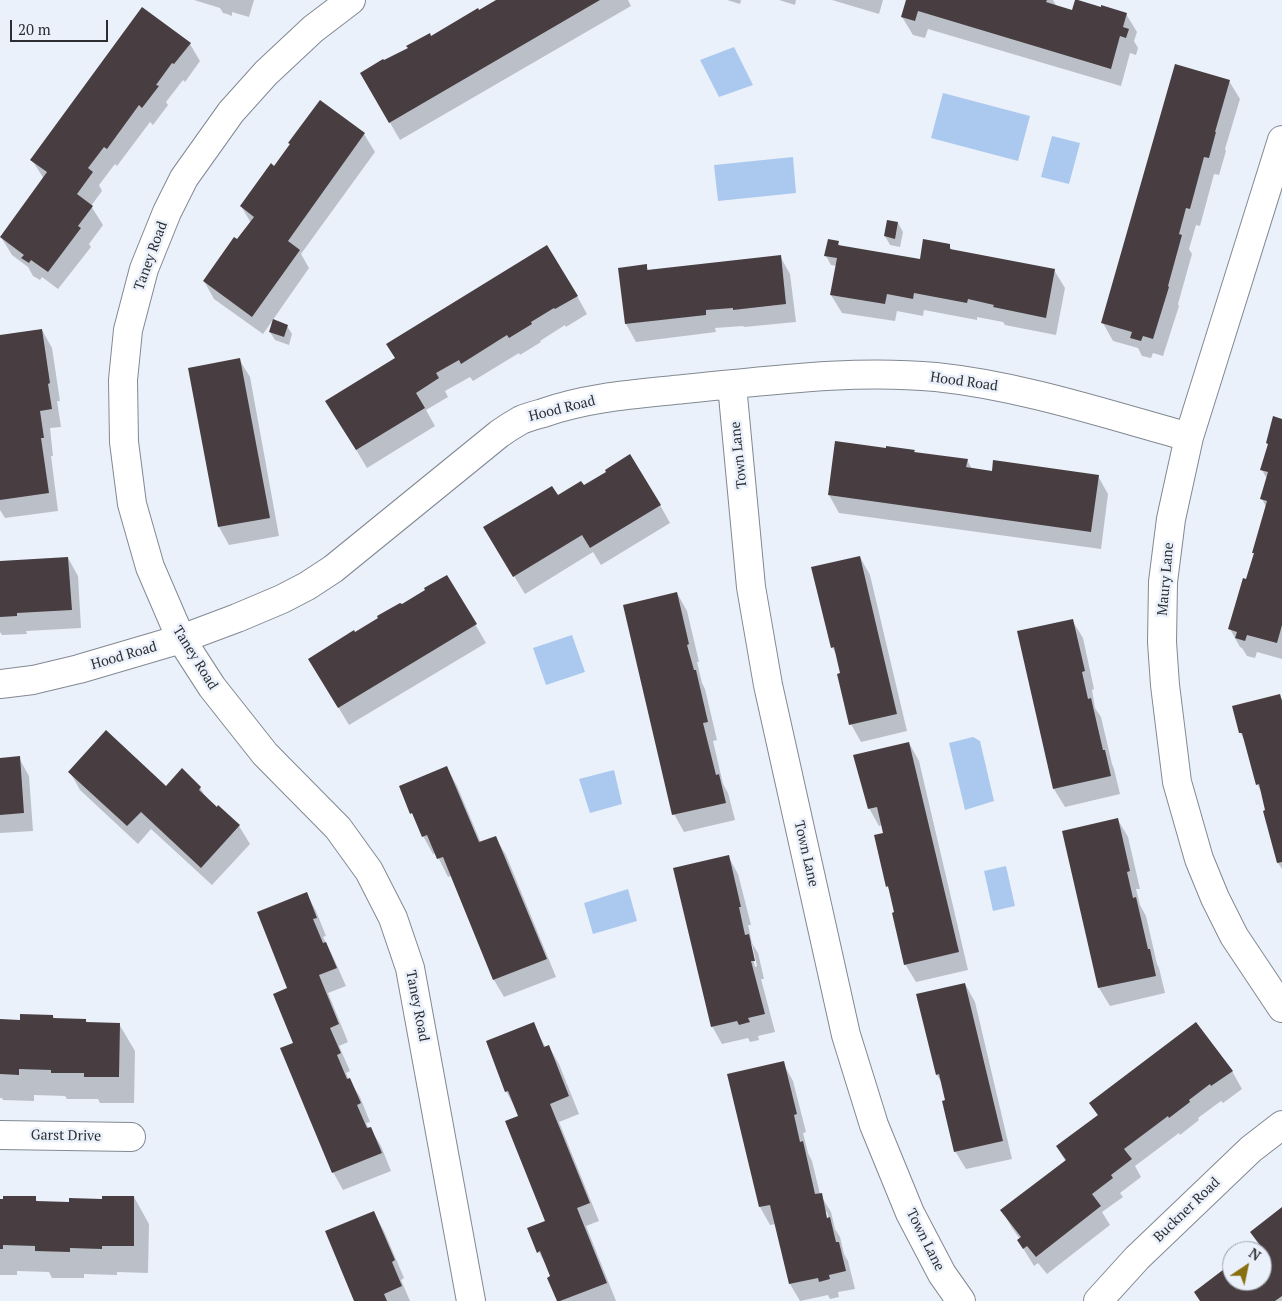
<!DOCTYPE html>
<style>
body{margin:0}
#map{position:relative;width:1282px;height:1301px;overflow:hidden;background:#eaf1fb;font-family:"PT Serif",serif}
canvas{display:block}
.north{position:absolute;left:1222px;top:1241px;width:50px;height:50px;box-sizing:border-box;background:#eaf1fb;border:1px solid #9ea3ab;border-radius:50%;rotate:34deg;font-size:14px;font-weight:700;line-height:20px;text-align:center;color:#2c2e32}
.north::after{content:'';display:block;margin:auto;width:18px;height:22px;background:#886f10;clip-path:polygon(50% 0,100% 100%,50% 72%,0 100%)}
.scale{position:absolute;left:10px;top:20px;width:98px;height:22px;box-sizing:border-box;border:2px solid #2c2e32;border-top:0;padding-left:6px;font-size:15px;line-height:18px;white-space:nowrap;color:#2c2e32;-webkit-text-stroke:4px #eaf1fb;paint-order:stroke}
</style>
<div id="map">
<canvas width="1282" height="1301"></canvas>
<div class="north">N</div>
<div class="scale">20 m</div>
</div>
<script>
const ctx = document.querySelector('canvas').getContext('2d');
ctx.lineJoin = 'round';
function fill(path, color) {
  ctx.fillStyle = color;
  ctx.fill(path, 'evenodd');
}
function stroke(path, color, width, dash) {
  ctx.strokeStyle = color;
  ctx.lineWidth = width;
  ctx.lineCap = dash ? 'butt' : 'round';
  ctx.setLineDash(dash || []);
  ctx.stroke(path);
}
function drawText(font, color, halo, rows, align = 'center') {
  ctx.font = font + ' "PT Serif",serif';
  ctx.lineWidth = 5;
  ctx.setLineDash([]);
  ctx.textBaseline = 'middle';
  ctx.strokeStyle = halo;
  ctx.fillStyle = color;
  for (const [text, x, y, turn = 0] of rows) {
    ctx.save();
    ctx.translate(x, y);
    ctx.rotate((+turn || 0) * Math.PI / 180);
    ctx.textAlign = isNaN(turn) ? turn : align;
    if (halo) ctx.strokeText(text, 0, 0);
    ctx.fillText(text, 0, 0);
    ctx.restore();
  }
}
fill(new Path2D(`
 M734,47L753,85L719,97L700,60Z
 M943,93L1030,116L1018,161L931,138Z
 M1052,136L1080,143L1069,184L1041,177Z
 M793,157L796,193L718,201L714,165Z
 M572,635L585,672L546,685L533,648Z
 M973,737L980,741L994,801L965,810L949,743Z
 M614,770L622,804L590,813L579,779Z
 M1006,866L1015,906L993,911L984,871Z
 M628,889L637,921L593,934L584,903Z`), '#abc9ef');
fill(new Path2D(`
 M194,0H254L249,17L232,12V16L227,14L223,13L220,8Z
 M499,0H628L631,6L400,140L361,73L431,37Z
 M727,0H741L740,4Z
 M779,0H796L795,5Z
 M832,0H883L879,14Z
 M907,0H1053L1057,7L1072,12L1126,14L1137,32L1134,41L1138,48L1136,55L1130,53L1121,86L928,29L925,38L913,35L902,17Z
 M190,44L200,61L185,82L183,80L166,102L168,105L153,125L150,122L117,166L115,164L99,185L102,191L91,206L103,225L89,244L91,247L58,289L42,277L40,280L33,276L28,267L12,255L1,237L44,179L32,160Z
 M1229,81L1240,99L1225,149L1226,151L1219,175L1214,174L1200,226L1196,225L1189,249L1192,254L1178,304L1179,306L1163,356L1153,353L1151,358L1142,356L1138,348L1113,341L1103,323Z
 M320,102L364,134L375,152L301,254L309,268L263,334L214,299L204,281L237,241L251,223L241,206L274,167Z
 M898,223L903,232L900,247L890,245L885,236Z
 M838,243L840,246L921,260L949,246L953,251L1054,270L1065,288L1056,335L1005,325L1003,322L977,317V320L924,310L923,316L897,311L895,321L842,313L831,295L837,266L831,265L826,256Z
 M780,256L790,274L796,322L744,327L743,326L715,328L716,332L636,342L626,324L646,265L649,271Z
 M577,296L587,314L566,327L565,325L540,341L541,342L520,355L519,353L473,381L470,377L445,391L448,397L426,410L435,426L367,468L327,401Z
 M287,326L292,334L289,345L275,340L270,332Z
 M42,330L52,348L60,401H57L61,427L50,428L53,456H51L58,511L5,518L0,510V336Z
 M239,359L250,377L279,536L229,545L219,527Z
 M1282,420V659L1257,652L1255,658L1247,656L1242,648L1240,647L1230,629L1247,580L1255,555L1253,552L1266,507L1262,499L1267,479L1262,470L1269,446L1267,443Z
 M887,449L914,451L915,453L967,460L972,469L993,472L1098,476L1108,494L1101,549L839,513L829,495Z
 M583,487L660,505L670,523L601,565L593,552L525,594L495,545L557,497Z
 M860,557L870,575L907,731L861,742L851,724L842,674L838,657L832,647Z
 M68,558L78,576L81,628L26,631L27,634L2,635L0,632V562Z
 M447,576L486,643L349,725L320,677L355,634L427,591Z
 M677,593L687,611L699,662H697L702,683L705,689L717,740L713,741L723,784L728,793L735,820L684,832L674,814Z
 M1072,620L1083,638L1094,689L1092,690L1095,708L1101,717L1112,764L1114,769L1120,794L1065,807L1054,789L1018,632Z
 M1279,695L1282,700V869L1278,863L1264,812L1266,811L1262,793L1257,784L1245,741L1240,732Z
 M909,743L919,761L968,970L916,982L905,964L896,913L890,891L887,886L884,833L882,825L879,826L869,808Z
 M19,758L29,776L33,831L0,833V759Z
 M447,768L457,786L481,843L495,837L506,855L556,977L504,997L494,980L451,876L448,877L436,853L433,854L423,836L412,813L401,787Z
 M70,772L166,787L200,788L208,800L217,809L218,807L239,826L250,844L212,885L151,829L138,844L80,790Z
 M1118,820L1128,837L1140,889H1136L1140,905L1146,916L1157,964L1159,968L1165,993L1110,1006L1099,988L1064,832Z
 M728,856L738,874L751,925H748L752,943L758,953L764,979H761L775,1032L758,1036L759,1040L750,1042L748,1038L722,1044L712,1026ZM749,941L752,944L757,966L755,967Z
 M306,893L316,911L326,936L323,937L335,961L346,986L328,993L348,1042L339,1046L350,1071L346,1073L349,1080L360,1097L370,1122L366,1123L369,1129L370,1128L381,1146L391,1171L343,1190L333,1172L295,1043L289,989Z
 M965,984L975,1002L1012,1159L966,1169L955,1151L943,1085L937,1075L918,995Z
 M53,1016L55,1020H86L87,1023L119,1024L135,1051L134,1103H100L98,1099H67L65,1096L34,1095V1101L3,1100L2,1098H0V1020L22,1021Z
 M533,1024L546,1048L549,1047L559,1064L579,1114L559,1122L599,1221L586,1226L616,1301H558L549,1271L539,1252L529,1229L546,1222L520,1117L506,1091Z
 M783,1063L793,1081L806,1132L803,1133L808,1153L812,1161L820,1194L831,1212L835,1229L840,1237L844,1254L848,1261L855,1289L838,1292L839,1297L830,1299L828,1295L800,1301L790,1284L776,1224L770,1225L760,1207L729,1075ZM825,1212H827L830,1224L828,1225Z
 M1232,1071L1242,1089L1223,1103L1221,1101L1198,1118L1199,1120L1180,1135L1179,1133L1135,1166L1141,1177L1120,1193L1123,1197L1102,1212L1110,1225L1047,1274L1038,1263L1034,1266L1018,1240L1020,1239L1012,1228L1002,1210L1066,1162L1057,1147L1098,1116L1091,1103Z
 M134,1197L149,1224L148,1273L117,1272V1275L84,1274V1278H52L49,1272L17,1271V1275H0V1200L35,1198L38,1203L70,1204Z
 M1282,1209V1301H1200L1232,1281H1262V1251H1254L1260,1247L1251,1232Z
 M374,1213L384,1231L404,1278L401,1280L410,1301H355Z`), '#0003');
fill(new Path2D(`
 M496,0H600L389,123L360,73L383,59L384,60L408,48L406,46L430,33L431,36L478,8L479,10Z
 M906,0H1047L1046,2L1072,10L1075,0H1078L1101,7V5L1127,13L1123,27L1129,29L1126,38L1120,36L1111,69L918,11L915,21L901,17Z
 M142,7L191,43L174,64L172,63L156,85L159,86L142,108L139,105L107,149L104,147L88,168L93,172L77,194L93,206L78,226L81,228L48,272L31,260L29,263L21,258L24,255L0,237L47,172L30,160Z
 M1175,64L1230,80L1215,132H1216L1209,158L1204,157L1190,209L1186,208L1179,234L1182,235L1168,286L1169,287L1153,339L1143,336L1141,341L1130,338L1132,332L1101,323Z
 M320,100L365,133L288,241L300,250L252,317L203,281L234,237L237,239L254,217L240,206L271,163L274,166L290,144L288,143Z
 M887,220L898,222L895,239L884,236Z
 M828,239L839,241L838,245L920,259L923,239L950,244V249L1055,269L1046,318L993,307L994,305L968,299L967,303L914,293L913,299L887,294L885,304L830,295L837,258L824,256Z
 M547,245L578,296L555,309L554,308L531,322L532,324L509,338L507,335L461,364L459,360L436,373L439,378L416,393L425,408L356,450L325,401L395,358L386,344Z
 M781,255L786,304L733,310V308L706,310V315L625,324L618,268L647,264V270Z
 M273,319L288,325L284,337L269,332Z
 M42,329L50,383L48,384L52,409L40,411L44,438H41L49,493L0,500V335Z
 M240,358L270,518L218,527L188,368Z
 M1273,416L1282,419V625L1277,643L1247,635L1245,641L1235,638L1237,632L1228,629L1243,578L1246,579L1254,553H1252L1267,501L1260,499L1268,472L1260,470L1268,444L1266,443Z
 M835,441L886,448V446L915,450L914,452L968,459L966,467L992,471L993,460L1099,475L1091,532L828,495Z
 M630,454L661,505L590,548L582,535L513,577L483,527L552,486L558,495L581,481L584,485L606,472L605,470Z
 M860,556L897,714L849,725L837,674L840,673L834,647L831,648L811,567Z
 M68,557L72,610L17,613V616L0,617V561Z
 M447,575L477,624L338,708L308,659L354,630L355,632L378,618L377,616L400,603L402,604L425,590L424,588Z
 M677,592L689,644L687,645L694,670H696L708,722L703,723L716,775L719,774L726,803L672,815L623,605Z
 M1073,619L1085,671L1082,672L1088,699L1091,698L1103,750H1105L1111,776L1053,789L1017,631Z
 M1280,694L1282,701V862L1277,863L1263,811L1265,810L1259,784L1256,785L1242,733H1239L1232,706Z
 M106,730L166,786L182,768L201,787L199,790L217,807L218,805L240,825L201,868L141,812L127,826L68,772Z
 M909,742L959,952L904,965L892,913L894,912L888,886L886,887L874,835L883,833L877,807L868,809L853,755Z
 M20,756L24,813L0,815V758Z
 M447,766L479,842L496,836L547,959L493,980L443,857L437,859L427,835L422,837L412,813L410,814L399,786Z
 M1118,818L1130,871L1127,872L1133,898L1136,897L1148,949H1150L1156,976L1098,988L1062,831Z
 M729,855L741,907H739L745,935L749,934L755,961H751L765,1014L748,1018L750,1022L739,1025L737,1021L711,1027L673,868Z
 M307,892L317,918L313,919L323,943L326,942L337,968L319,975L339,1024L330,1028L341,1053L337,1055L347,1079L350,1078L361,1103L357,1105L367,1128L371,1127L382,1153L332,1173L280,1048L293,1043L273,994L287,988L257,912Z
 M965,983L1003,1141L954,1152L942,1101L945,1100L939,1074L936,1075L916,994Z
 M20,1014L53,1015V1018L86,1019V1022L120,1023L119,1077H84V1073H51V1070L19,1069V1075L0,1074V1019L20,1020Z
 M534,1022L544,1047L549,1045L569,1096L550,1104L590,1203L577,1208L607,1283L560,1301H557L547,1278L550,1276L540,1251L537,1253L527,1228L545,1221L505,1121L518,1116L508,1091L505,1092L486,1041Z
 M1196,1022L1233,1071L1211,1086L1210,1084L1189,1100L1190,1102L1169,1118L1168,1116L1124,1149L1132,1159L1111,1175L1113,1178L1092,1194L1101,1206L1036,1257L1027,1246L1023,1249L1017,1240L1021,1237L1000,1210L1066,1160L1056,1146L1098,1115L1089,1103Z
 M784,1061L797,1114L794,1115L800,1142L803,1141L815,1194L822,1193L827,1218L830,1217L836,1242H839L846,1271L829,1275L830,1279L819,1282L818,1278L789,1284L770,1205L759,1207L727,1074Z
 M3,1196H36V1201L69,1202V1198L102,1199V1196H134V1246H102V1249L70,1248V1252L35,1251V1246L3,1245V1249H0V1199H3Z
 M1282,1207V1296L1275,1301H1200L1194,1292L1232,1263V1281H1262V1251H1252L1260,1245L1250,1232Z
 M374,1211L395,1260L392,1262L402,1286L384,1294L387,1301H354L325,1231Z`), '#483e41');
const minor = new Path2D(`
 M351,0L313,29L266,73L231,112L184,178L167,212L144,269L128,330L123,380L124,442L132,504L150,567L181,639L212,687L265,754L338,828L369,871L393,918L410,968L471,1301
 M1282,140L1189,437L1171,519L1163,582L1162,642L1165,685L1177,782L1199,859L1215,898L1234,936L1282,1008
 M732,385L751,587L768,685L846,1035L874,1125L910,1213L942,1274L961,1301
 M0,684L33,680L79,669L181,639L237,618L282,599L307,586L333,569L499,434C506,429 514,424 521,420C528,417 536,415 543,413C588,397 637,394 684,389C768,381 852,369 936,377C1022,386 1106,414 1189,437
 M0,1135L131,1137
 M1098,1301L1137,1258L1251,1149L1282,1125`);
stroke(minor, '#828992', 30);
stroke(minor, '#fff', 28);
drawText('14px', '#2c2e32', '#eaf1fb', [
 ["Taney Road",151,256,-70],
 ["Hood Road",964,382,8],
 ["Hood Road",562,409,-14],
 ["Town Lane",739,455,-96],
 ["Maury Lane",1166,579,-85],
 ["Hood Road",124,656,-16],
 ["Taney Road",195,658,58],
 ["Town Lane",806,854,77],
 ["Taney Road",417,1006,79],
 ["Garst Drive",66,1136,1],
 ["Buckner Road",1187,1210,-44],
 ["Town Lane",925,1240,63]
]);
</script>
